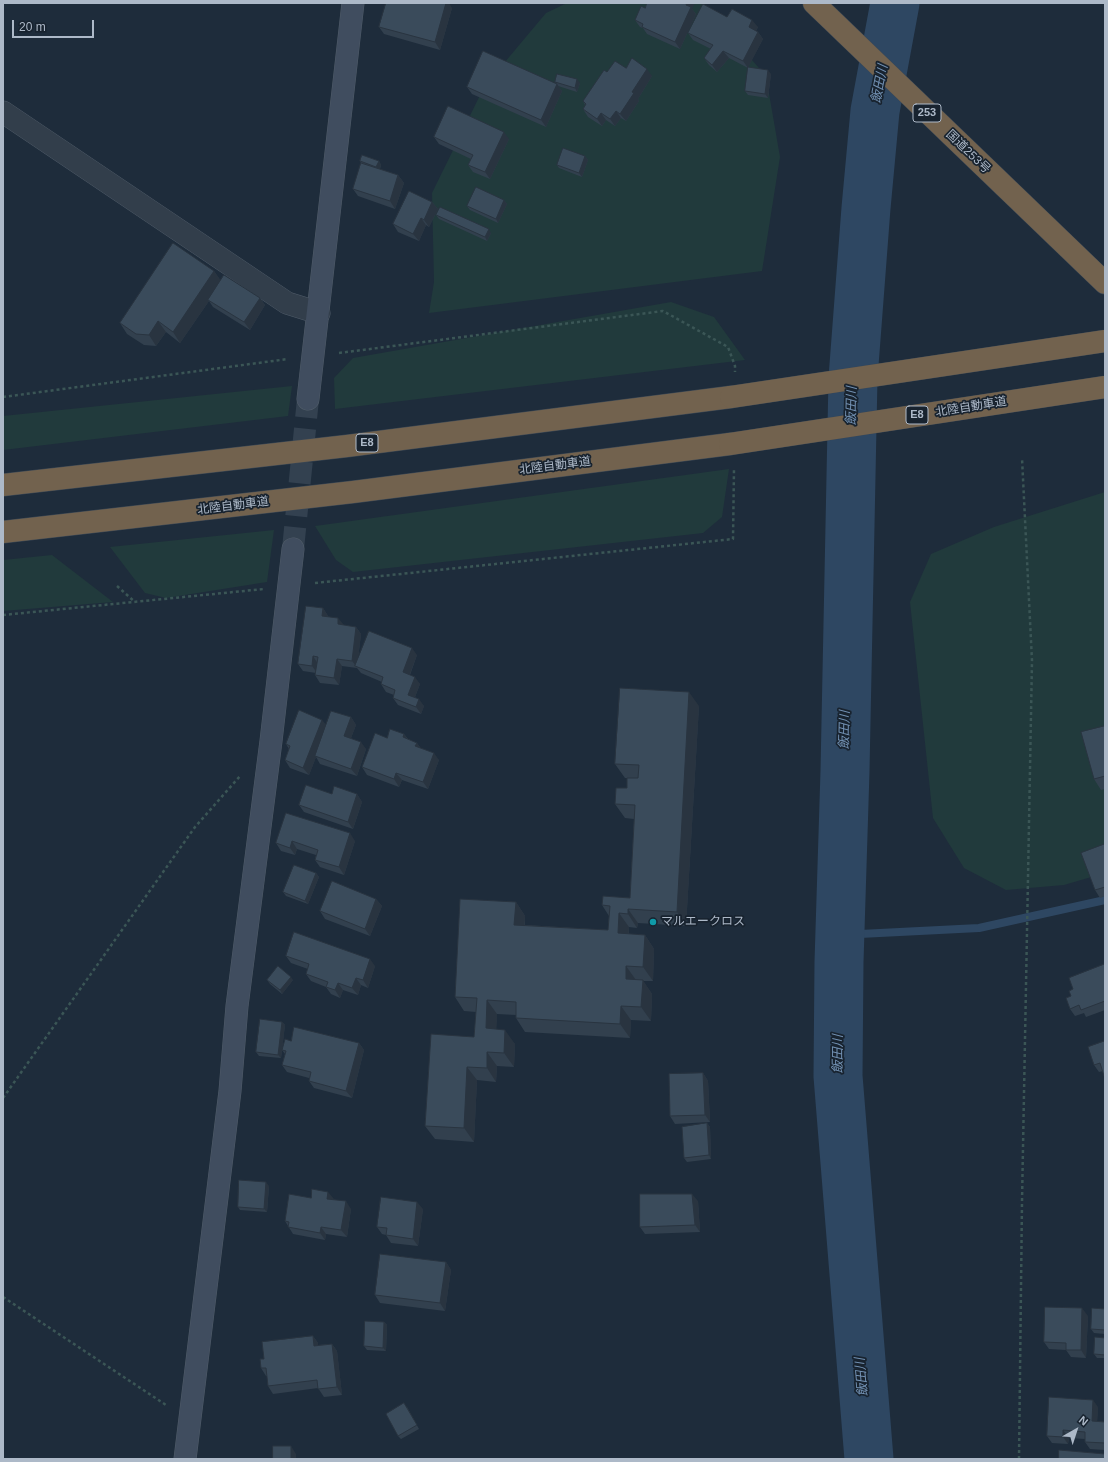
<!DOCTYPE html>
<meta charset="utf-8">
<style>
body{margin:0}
#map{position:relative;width:1108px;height:1462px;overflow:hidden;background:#1e2c3b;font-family:Arial,sans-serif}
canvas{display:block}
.frame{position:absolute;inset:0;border:4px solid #adb9c8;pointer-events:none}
.north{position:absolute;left:1056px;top:1410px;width:40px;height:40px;-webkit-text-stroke:3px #18232f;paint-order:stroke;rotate:39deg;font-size:11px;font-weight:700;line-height:16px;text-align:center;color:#adb9c8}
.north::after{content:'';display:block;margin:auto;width:14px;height:18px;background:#adb9c8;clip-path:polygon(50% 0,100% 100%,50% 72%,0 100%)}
.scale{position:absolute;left:12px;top:20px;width:82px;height:18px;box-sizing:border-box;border:2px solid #adb9c8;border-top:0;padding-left:5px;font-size:12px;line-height:14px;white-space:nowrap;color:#adb9c8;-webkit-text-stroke:3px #18232f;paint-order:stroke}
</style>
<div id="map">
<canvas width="1108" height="1462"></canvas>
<div class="frame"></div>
<div class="north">N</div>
<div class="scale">20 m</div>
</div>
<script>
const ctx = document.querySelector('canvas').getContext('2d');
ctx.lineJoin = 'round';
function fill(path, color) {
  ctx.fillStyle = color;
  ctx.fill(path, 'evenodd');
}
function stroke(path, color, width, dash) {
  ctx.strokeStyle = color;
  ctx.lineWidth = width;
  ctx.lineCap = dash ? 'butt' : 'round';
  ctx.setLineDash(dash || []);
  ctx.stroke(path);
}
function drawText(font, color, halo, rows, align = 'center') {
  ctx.font = font + ' Arial,"Noto Sans JP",sans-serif';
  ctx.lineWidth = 3.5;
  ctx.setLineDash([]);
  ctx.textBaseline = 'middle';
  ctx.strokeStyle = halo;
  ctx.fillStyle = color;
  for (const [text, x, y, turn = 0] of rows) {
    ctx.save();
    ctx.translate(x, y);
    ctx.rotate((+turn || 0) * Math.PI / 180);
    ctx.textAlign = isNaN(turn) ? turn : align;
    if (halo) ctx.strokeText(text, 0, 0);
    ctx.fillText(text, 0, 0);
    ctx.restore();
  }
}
fill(new Path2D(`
 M567,3H702L766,76L780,157L762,271L429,313L434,282L432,193L484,87L546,13Z
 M671,302L714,317L745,360L335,409L334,378L353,358Z
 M292,386L288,416L3,450V416Z
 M729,469L722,517L703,533L353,572L336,560L315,526Z
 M1105,492V873L1064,885L1006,890L964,868L933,818L910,602L931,554L994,527Z
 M274,530L267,582L166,598L145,593L110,547Z
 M52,555L113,602L3,611V560Z`), '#213a3c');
stroke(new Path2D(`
 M840,935L979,928L1105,900`), '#2e4762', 8);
stroke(new Path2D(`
 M869,1459L838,1076L839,962L845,771L853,378L866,208L875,111L895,3`), '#2e4762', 49);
stroke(new Path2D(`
 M293,549L308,399`), '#334150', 22, [22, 11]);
const street = new Path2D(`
 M3,112L287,303L319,313`);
const secondary = new Path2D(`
 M308,399L353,3
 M185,1459L230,1091L237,1006L271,741L293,549`);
const highway = new Path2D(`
 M814,3L1105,283
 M3,485L347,446L731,397
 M3,532L353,492L730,444`);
stroke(street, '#505c69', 23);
stroke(secondary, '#505c69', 23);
stroke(highway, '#3d4956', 23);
stroke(new Path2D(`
 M339,353L663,311L728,347L735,366V372
 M3,397L288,359
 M315,583L733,539L734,469
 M117,586L135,602
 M3,615L264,589
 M3,1098L195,827L241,775
 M3,1297L166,1405
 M1019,1459L1022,1202L1032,661L1022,458`), '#3b5656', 2.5, [3, 3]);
stroke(street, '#323e4b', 22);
stroke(secondary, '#404d5f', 22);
stroke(highway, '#72624e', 22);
const highwayBridge = new Path2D(`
 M731,397L1105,341
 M730,444L1105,387`);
stroke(highwayBridge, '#3d4956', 23, []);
stroke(highwayBridge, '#72624e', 22);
fill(new Path2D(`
 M452,8L440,50L384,34L379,27Z
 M645,8L692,9L696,14L680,49L647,34L643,28L640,27L635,20Z
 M727,17L758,27L756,31L758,32L763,39L748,67L771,74L768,98L748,95L745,91L748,67V68L729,58L717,72L709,65L704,58L711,49L693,40L688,33Z
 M626,68L652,76L638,99L639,101L626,121L621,118L615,126L606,120L602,126L588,117L583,109L585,105L583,101L607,72Z
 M555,82L580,83L577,92L558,86L562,91L546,127L472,94L467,87L556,83Z
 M434,137L509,139L490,179L473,172L468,165L471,159L439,144Z
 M585,156L588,160L582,177L559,168L557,165Z
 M360,161H379L381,165L380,169L398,175L404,183L395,209L358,196L353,189L361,163Z
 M504,200L507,204L498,223L470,210L467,206Z
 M432,202L438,209L429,227L426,225L419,241L398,232L393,224Z
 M436,215L491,233L487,241L439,219Z
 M214,271L220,280L260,298L265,305L250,330L213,307L209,301L180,343L166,332L156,346L144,345L127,334L120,323Z
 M323,608L328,616V617L343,625L356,627L361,634L358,659L417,655L410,675L420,684L415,697L424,706L421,714L398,705L393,698L394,695L386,692L381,684L382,682L361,673L357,668L342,666L339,685L320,683L315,675L316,673L303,671L298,664Z
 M699,706L686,926L638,923L637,928L629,927V934L645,935L654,949L653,981H643L652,994L651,1021L631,1020L630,1038L525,1032L516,1018V1015L497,1014L496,1029L515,1044L514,1067L497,1066L496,1082L477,1080L474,1142L435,1139L425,1126L474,1037L476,1012L464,1011L455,997L516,902L525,916V925L608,930L609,916L602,905L630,898L634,819L625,818L615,804L627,788V778H625L615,764Z
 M351,717L356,725L351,738L366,749L357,776L320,764L316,757L309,775L290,768L285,760L289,749L286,744L326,725Z
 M1105,726V789L1101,790L1094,779Z
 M404,734L408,739L417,743L421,749L439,760L428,789L402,780L399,787L367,775L362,767L387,738Z
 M332,794H357L362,802L353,829L304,812L299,805Z
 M286,813L355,841L344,875L320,867L315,860L316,855L297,849L295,855L281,851L276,843Z
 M1105,844V896L1100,898L1095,890Z
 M316,873L319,877L308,904L286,896L283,892Z
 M376,899L382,906L370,936L325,919L320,911Z
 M286,956L375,966L368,988L361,985L358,995L343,990L340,998L331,994L326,987L311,981L306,974L308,969L291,963Z
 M1105,964V1010L1086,1017L1084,1013L1075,1016L1070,1009L1071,996L1073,989Z
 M267,980H293L282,994L270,984Z
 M282,1022L285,1025L281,1058L259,1056L256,1052Z
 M291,1041L359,1043L364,1050L352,1098L314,1088L309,1081V1078L287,1072L282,1065L285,1054L282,1050Z
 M1105,1041L1103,1071L1099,1072L1094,1065Z
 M703,1073L708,1081L710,1122L675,1124L670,1116Z
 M707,1123L710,1127L711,1159L687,1162L684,1158Z
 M269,1186L267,1212L240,1210L238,1207Z
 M311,1198L334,1200L351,1209L347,1237L326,1234L325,1240L293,1234L285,1221Z
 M698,1201L700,1232L645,1234L640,1227Z
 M423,1209L418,1246L391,1243L386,1235L382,1234L377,1227Z
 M446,1262L451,1270L445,1311L380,1303L375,1295Z
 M1105,1309V1334L1094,1333L1091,1329Z
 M1088,1316L1086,1358L1071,1357L1066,1350L1049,1349L1044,1342Z
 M384,1322L387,1325L386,1351L367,1350L364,1346Z
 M313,1336L318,1343V1345L332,1344L337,1351L342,1395L324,1397L318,1388L273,1394L268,1386L267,1376H266L261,1368L264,1359Z
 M1105,1338V1358H1097L1094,1354Z
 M407,1407L419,1429L401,1439L398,1436Z
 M1098,1407L1097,1421L1105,1422V1450L1090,1449L1085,1442V1439L1069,1438L1068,1444L1052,1443L1047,1436Z`), '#32404e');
fill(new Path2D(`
 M446,3H449L452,8L440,50L435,42Z
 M687,3H695L692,9L696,14L680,49L675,42Z
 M752,20L758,27L754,34L749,27Z
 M758,32L763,39L748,68L743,61Z
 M723,51L729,58L717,72L712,65Z
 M647,69L652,76L638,99L639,101L626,121L620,114L632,92Z
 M768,70L771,74L768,98L765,94Z
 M577,79L580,83L577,92L575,88Z
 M557,84L562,91L546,127L541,120Z
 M616,111L621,118L615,126L610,119Z
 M601,113L606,120L602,126L597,119Z
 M504,132L509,139L490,179L485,172Z
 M585,156L588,160L582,177L579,173Z
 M379,161L381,165L379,171L376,167Z
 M398,175L404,183L395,209L390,201Z
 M504,200L507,204L498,223L496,219Z
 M432,202L438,209L429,227L424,220Z
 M421,218L426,225L419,241L413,234Z
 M489,229L491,233L487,241L485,237Z
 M214,271L222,282L208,300L209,301L180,343L173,332Z
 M260,298L265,305L250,330L244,322Z
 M158,321L166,332L156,346L149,335Z
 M323,608L328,616L327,623L322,616Z
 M338,618L344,625L338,624Z
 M356,627L361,634L357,667L356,666L352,661Z
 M412,648L417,655L408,679L403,672Z
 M313,656L318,664L317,673L312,666Z
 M337,659L342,666L339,685L334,678Z
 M415,677L420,684L413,702L408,695Z
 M689,692L699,706L686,926L677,912Z
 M419,699L424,706L421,714L416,707Z
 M351,717L356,725L349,743L344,736Z
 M322,720L328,727L309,775L303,768Z
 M404,734L409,741L403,737Z
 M361,742L366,749L357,776L351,769Z
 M417,743L422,750L415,746Z
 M434,753L439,760L428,789L423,782Z
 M396,773L402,780L399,787L394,779Z
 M357,794L362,802L353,829L348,822Z
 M350,833L355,841L344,875L339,867Z
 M292,841L297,849L295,855L290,848Z
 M316,873L319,877L308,904L305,901Z
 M376,899L382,906L370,936L365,929Z
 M516,902L525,916L524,939L514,925Z
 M628,909L638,923L637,928L628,914Z
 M619,913L629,927L628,947L618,933Z
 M645,935L654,949L653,981L643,967Z
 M370,959L375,966L368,988L363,980Z
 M626,966L636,980L626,979Z
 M291,977L293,980L282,994L280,990Z
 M356,978L361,985L358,995L352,988Z
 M643,980L652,994L651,1021L641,1007Z
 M338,983L343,990L340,998L335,990Z
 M487,1000L497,1014L496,1042L486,1028Z
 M621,1006L631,1020L630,1038L620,1024Z
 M282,1022L285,1025L281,1058L278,1055Z
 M505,1030L515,1044L514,1067L504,1053Z
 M359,1043L364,1050L352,1098L346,1091Z
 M487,1052L497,1066L496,1082L487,1068Z
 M467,1067L477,1080L474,1142L464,1128Z
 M703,1073L708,1081L710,1122L705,1115Z
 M707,1123L710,1127L711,1159L709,1155Z
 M266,1182L269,1186L267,1212L264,1209Z
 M328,1192L334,1199H327Z
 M692,1194L698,1201L700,1232L695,1225Z
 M346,1201L351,1209L347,1237L341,1230Z
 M417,1202L423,1209L418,1246L413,1239Z
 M321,1227L326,1234L325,1240L320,1233Z
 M446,1262L451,1270L445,1311L440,1303Z
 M1082,1308L1088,1316L1086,1358L1081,1350Z
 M384,1322L387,1325L386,1351L383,1348Z
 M313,1336L318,1343L319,1353L314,1346Z
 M332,1344L337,1351L342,1395L337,1387Z
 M1093,1400L1098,1407L1097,1429L1092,1421Z
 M1063,1430L1069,1438L1068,1444L1063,1437Z
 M291,1446L296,1454V1459H291Z`), '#293440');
const building = new Path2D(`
 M386,3H446L435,42L379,27Z
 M647,3H687L686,5L691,7L675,42L642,27L643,24L635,20L641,6L645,8Z
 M703,4L727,17L732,9L752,20L749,27L758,32L743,61L723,51L712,65L704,58L713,45L688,33Z
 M483,51L557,84L541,120L467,87Z
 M632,58L647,69L632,92L634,93L620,114L616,111L610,119L601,113L597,119L583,109L586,104L583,101L604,70L607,72L615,61L626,68Z
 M748,67L768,70L765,94L745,91Z
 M557,74L577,79L575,88L555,82Z
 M448,106L504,132L485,172L468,165L473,155L434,137Z
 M563,148L585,156L579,173L557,165Z
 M362,155L379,161L376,167L360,161Z
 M361,163L398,175L390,201L353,189Z
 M476,187L504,200L496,219L467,206Z
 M409,191L432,202L424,220L421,218L413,234L393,224Z
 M440,207L489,229L485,237L436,215Z
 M173,243L214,271L173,332L158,321L149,335L136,334L120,323Z
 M224,275L260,298L244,322L208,300Z
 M306,606L323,608L322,616L338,618V624L356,627L352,661L337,659L334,678L315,675L318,657L313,656L312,666L298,664Z
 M369,631L412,648L403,672L415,677L408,695L419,699L416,707L393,698L395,690L381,684L383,677L355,666Z
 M620,688L689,692L677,912L628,909V914L619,913L618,933L645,935L643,967L626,966V979L643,980L641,1007L621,1006L620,1024L516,1018V1002L487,1000L486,1028L505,1030L504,1053L487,1052V1068L467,1067L464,1128L425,1126L431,1034L474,1037L477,998L455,997L460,899L516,902L514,925L608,930L610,906L602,905L603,896L630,898L635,805L615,804L616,788H627V778H638L639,765L615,764Z
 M299,710L322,720L303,768L285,760L290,746L286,744Z
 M331,711L351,717L344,736L361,742L351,769L315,756Z
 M1105,726V776L1094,779L1081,732Z
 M390,729L404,734L403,737L417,743L415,746L434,753L423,782L396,773L394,779L362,767L375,733L387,738Z
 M306,785L332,794L334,786L357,794L348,822L299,805Z
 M286,813L350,833L339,867L315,860L318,850L292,841L290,848L276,843Z
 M1105,844V887L1095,890L1081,853Z
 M294,865L316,873L305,901L283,892Z
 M332,881L376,899L365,929L320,911Z
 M294,932L370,959L363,980L356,978L352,988L338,983L335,990L326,987L328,982L306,974L309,964L286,956Z
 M1105,964V1001L1081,1010L1079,1005L1070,1009L1066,998L1071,996L1069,991L1073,989L1069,978Z
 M278,966L291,977L280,990L267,980Z
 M260,1019L282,1022L278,1055L256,1052Z
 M294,1027L359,1043L346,1091L309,1081L311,1072L282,1065L286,1051L282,1050L285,1039L291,1041Z
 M1105,1041V1079L1100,1063L1094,1065L1088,1047Z
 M703,1073L705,1115L670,1116L669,1074Z
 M707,1123L709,1155L684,1158L682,1127Z
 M239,1180L266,1182L264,1209L238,1207Z
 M312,1189L328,1192L327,1199L346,1201L341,1230L321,1227L320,1233L288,1227L289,1222L285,1221L289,1194L311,1198Z
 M640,1194H692L695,1225L640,1227Z
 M381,1197L417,1202L413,1239L386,1235L387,1228L377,1227Z
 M380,1254L446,1262L440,1303L375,1295Z
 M1045,1307L1082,1308L1081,1350H1066V1343L1044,1342Z
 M1092,1308L1105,1309V1330L1091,1329Z
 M365,1321L384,1322L383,1348L364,1346Z
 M313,1336L314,1346L332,1344L337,1387L318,1389L317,1380L268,1386L266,1368H261L260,1359H264L262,1342Z
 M1095,1337L1105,1338V1355L1094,1354Z
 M1049,1397L1093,1400L1092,1421L1105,1422V1443L1085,1442V1432L1063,1430V1437L1047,1436Z
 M404,1403L417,1425L398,1436L386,1414Z
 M273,1446H291V1459H273Z
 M1059,1450L1105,1454V1459H1059Z`);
fill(building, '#3a4b5b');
stroke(building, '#293440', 1);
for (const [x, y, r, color] of [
 [653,922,4,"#0f9aa8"]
]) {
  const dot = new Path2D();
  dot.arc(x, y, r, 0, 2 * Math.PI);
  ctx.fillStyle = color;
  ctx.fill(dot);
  stroke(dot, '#18232f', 1.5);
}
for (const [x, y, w] of [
 [927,113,28],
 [917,415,22],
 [367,443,22]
]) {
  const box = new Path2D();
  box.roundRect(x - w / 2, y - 9, w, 18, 3);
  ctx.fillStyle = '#18232f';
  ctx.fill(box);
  stroke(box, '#adb9c8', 1);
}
drawText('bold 11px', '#adb9c8', null, [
 ["253",927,113],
 ["E8",917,415],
 ["E8",367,443]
]);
drawText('12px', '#adb9c8', '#18232f', [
 ["国道253号",968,152,44],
 ["北陸自動車道",971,407,-9],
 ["北陸自動車道",555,466,-7],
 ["北陸自動車道",233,506,-7]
]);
drawText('12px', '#adb9c8', '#18232f', [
 ["マルエークロス",661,922]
], 'left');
drawText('italic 13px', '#7291b3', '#18232f', [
 ["飯田川",880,84,-79],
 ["飯田川",852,406,-89],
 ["飯田川",845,730,-89],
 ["飯田川",838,1054,-90],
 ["飯田川",862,1377,-95]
]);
</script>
